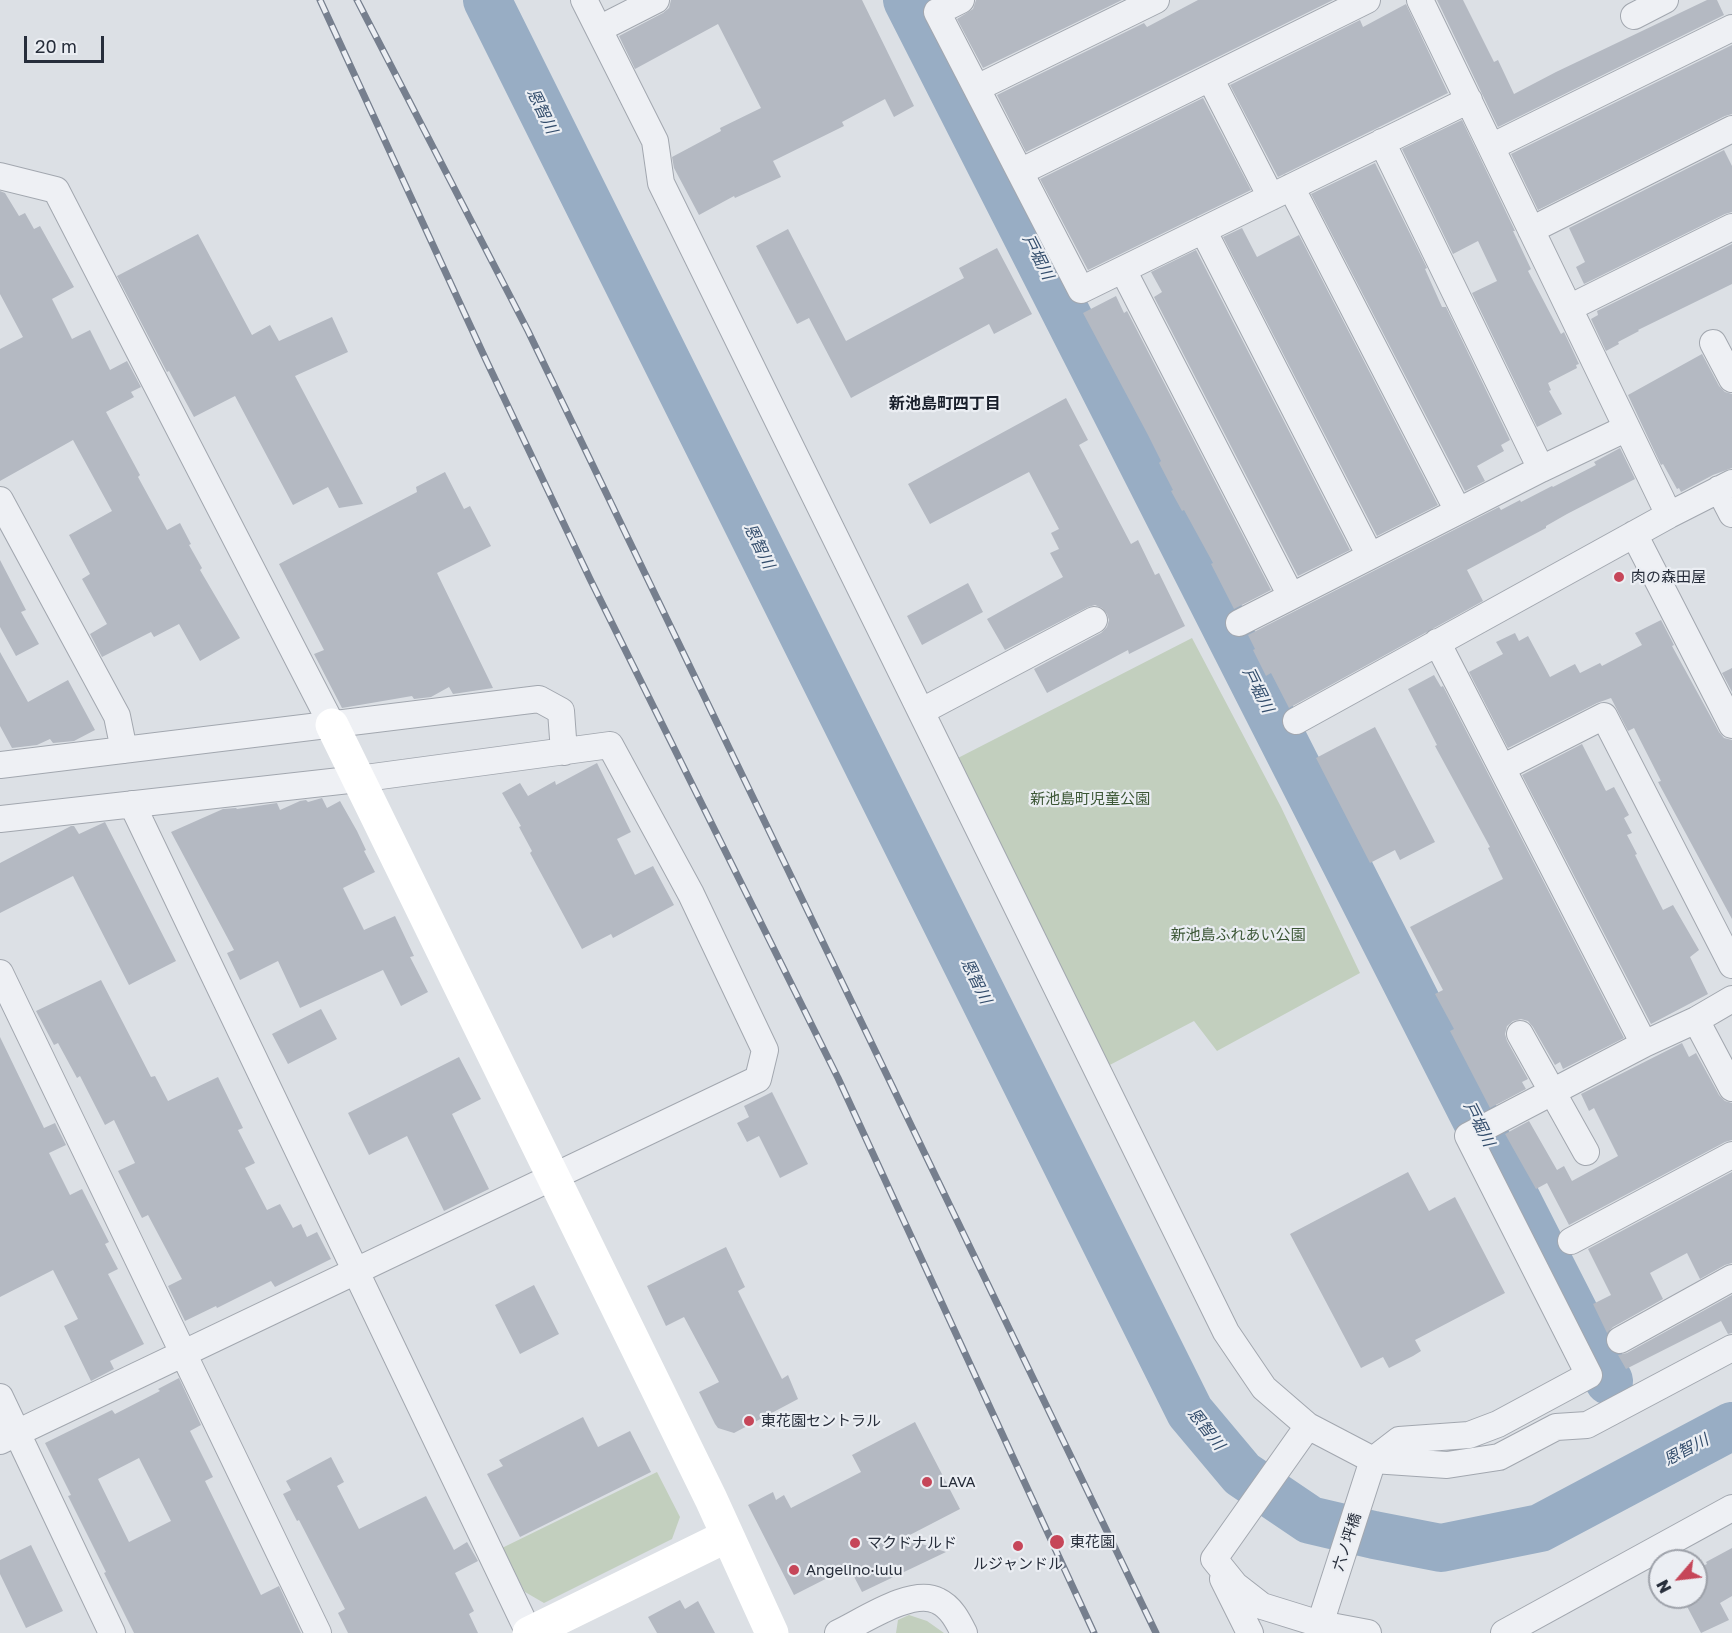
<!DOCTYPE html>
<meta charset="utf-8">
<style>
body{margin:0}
#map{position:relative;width:1732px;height:1633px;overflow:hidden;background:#dce0e5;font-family:"Golos Text",sans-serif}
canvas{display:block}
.north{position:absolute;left:1648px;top:1549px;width:60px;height:60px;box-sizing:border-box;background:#ebeef3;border:2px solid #9da1a9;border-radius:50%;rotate:242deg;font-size:16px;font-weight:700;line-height:24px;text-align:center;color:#272e3b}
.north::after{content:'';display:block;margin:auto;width:21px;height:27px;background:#c64659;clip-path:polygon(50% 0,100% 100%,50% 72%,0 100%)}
.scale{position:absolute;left:24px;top:36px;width:80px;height:27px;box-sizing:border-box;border:3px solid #272e3b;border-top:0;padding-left:8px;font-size:18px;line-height:21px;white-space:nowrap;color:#272e3b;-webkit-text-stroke:4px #ebeef3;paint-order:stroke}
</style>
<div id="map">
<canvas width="1732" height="1633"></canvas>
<div class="north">N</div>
<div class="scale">20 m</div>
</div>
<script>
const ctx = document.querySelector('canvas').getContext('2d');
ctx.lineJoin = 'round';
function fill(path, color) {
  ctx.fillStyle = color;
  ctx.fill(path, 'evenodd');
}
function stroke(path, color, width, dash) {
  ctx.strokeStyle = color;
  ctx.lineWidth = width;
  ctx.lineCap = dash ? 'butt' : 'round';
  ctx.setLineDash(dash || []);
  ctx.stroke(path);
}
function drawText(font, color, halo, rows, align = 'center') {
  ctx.font = font + ' "Golos Text","Noto Sans JP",sans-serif';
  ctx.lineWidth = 4.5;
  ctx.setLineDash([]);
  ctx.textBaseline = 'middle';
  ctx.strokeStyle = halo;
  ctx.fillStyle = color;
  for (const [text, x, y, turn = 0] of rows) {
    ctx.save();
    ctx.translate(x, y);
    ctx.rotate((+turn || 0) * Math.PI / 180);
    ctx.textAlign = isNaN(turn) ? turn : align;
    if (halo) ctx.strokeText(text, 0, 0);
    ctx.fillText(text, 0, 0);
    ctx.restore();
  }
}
fill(new Path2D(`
 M1192,638L1281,807L1360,973L1217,1051L1194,1021L1104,1068L954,760Z
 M657,1472L680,1517L672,1539L544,1603L525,1592L502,1548Z
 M909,1615L927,1621L944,1633H896L898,1620Z`), '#c2cfbe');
stroke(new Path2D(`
 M487,0L1190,1412L1242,1474L1310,1520L1374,1535L1441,1548L1540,1528L1732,1426
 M907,0L1609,1381`), '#98adc4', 48);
fill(new Path2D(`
 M671,0H862L914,106L894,117L885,99L842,122L844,126L773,161L781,177L735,198L734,196L699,215L674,168L672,157L721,131L720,128L761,108L718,24L635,69L619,36L663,13L669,8Z
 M976,0H1122L983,68L957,19L973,9Z
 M1198,0H1333L1026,152L997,95L1144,23L1147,27Z
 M1437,0H1463L1494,62L1498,60L1514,94L1556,72L1707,0H1717L1724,15L1498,127Z
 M1406,4L1448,93L1278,177L1230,85L1360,20L1363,27Z
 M1732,45V114L1725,116L1538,210L1511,154Z
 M1203,98L1251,190L1088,270L1040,179Z
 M1462,120L1515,231H1513L1531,269L1528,271L1561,334L1564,332L1579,364L1576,365L1577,368L1548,383L1551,390L1549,391L1562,414L1537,427L1472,293L1497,281L1478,241L1453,254L1402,149Z
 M1724,150L1732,166V212L1725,214L1584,284L1576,267L1585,262L1569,228Z
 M1375,163L1427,268L1425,269L1442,307H1446L1510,440L1501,445L1504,451L1477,466L1485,481L1465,491L1311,194Z
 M0,191L5,193L19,216L25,213L34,229L40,226L74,287L52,299L72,339L90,330L110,370L127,361L141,387L131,392L134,397L106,412L140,475L138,477L167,530L180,523L191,544L189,545L202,568L200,570L240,638L200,661L179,624L154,637L151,632L102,657L90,634L107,624L82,579L90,574L69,535L112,511L73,440L0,481V349L23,337L0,294Z
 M1242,228L1257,257L1299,235L1438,505L1377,536L1223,237Z
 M788,229L846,341L964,278L959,268L997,248L1032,314L994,334L989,324L851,398L809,318L797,324L756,246Z
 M198,234L252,335L270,325L279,341L332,317L348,352L295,376L363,504L339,508L328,487L293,505L235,396L194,417L169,371L167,372L117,276Z
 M1732,244V284L1638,330L1639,331L1618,342L1619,344L1606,351L1591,319L1598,315L1597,311Z
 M1196,250L1350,550L1298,576L1154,297L1162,292L1151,272Z
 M1116,296L1124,313L1127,311L1271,590L1234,609L1211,564L1213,563L1184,510L1182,511L1171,491L1173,490L1159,463L1161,461L1148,435L1083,313Z
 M1702,354L1719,386L1725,392L1732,394V468L1713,475L1681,492L1679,488L1677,489L1663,464L1661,465L1628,395Z
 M1066,398L1088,440L1079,445L1131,544L1138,540L1155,575L1159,573L1185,626L1129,654L1128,650L1047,693L1034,669L1101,633L1107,627L1109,620L1107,614L1102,608L1095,605L1088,607L1005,650L987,619L1063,577L1050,553L1059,549L1051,533L1059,529L1029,472L930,524L908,484Z
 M1620,448L1635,479L1567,514L1546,526V528L1467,570L1483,601L1289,708L1271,673L1266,676L1253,650L1255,649L1248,635L1499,507L1501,510L1520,500L1521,502L1552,486L1553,487L1596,465L1594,462Z
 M445,472L464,509L470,506L491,546L437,573L493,688L453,694L449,687L431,697L414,699L412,696L342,708L314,654L324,650L279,564L417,492L416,487Z
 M0,560L26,610L21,612L39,644L16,656L0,627Z
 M968,583L983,612L922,645L907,616Z
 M1661,620L1674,645L1672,646L1719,732L1724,738L1732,740V919L1658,782L1661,781L1634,728L1628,731L1611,698L1597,703L1508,748L1469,672L1503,654L1496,642L1515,633L1519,641L1528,636L1550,677L1575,664L1580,673L1600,663L1602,666L1642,645L1635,633Z
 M0,652L28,702L68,680L95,730L74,741L53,743L50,739L37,745L12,748L0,726Z
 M1732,668V692L1722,673Z
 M1434,675L1441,687L1443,686L1624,1038L1563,1069L1560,1062L1555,1065L1533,1027L1528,1021L1521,1019L1513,1021L1507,1026L1505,1034L1507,1041L1528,1079L1522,1082L1526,1089L1490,1108L1450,1031L1454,1029L1435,994L1443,990L1410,927L1503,879L1488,848L1490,847L1435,746L1437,745L1408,689Z
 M1375,727L1435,842L1400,860L1395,850L1370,863L1316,758Z
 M1582,744L1606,791L1614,787L1629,815L1624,818L1632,833L1627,835L1637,854L1635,855L1644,873L1663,910L1673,905L1699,950L1690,957L1708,994L1651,1024L1522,775Z
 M597,763L631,832L617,839L635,875L653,866L674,905L613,938L611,934L582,949L530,853L532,851L519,827L521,826L502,793L520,783L528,796L555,781L556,785Z
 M322,798L327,808L340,801L357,831L366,850L364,851L375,872L343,888L364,930L395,916L414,956L410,957L428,992L401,1006L383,970L300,1008L278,961L240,980L227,953L234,950L171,832L223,809L236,808L237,809L277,803L280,810L300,801L306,800L308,802Z
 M105,822L176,961L129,985L73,876L0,913V863L71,826H74L79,834Z
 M101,980L151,1077L155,1076L168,1101L218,1077L243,1128L238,1130L255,1163L245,1168L267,1210L280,1204L293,1228L301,1224L307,1237L317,1232L331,1259L275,1287L271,1281L217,1308L216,1306L185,1321L168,1286L182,1279L148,1215L142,1218L118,1171L135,1163L114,1120L105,1125L80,1076L77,1078L58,1043L54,1045L36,1011Z
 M321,1009L337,1039L288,1064L272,1034Z
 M0,1037L44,1128L55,1123L66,1145L49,1153L70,1195L82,1189L109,1242L105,1244L118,1269L108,1274L144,1344L110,1361L114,1369L91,1381L64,1326L78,1319L53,1270L0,1297Z
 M1682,1043L1689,1057L1696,1053L1719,1095L1725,1101L1732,1103V1140L1725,1142L1569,1225L1547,1183L1536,1189L1505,1134L1529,1121L1557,1170L1564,1166L1572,1181L1618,1156L1594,1108L1589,1111L1581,1094Z
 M459,1057L481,1099L452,1114L489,1189L444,1211L407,1136L369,1155L348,1113Z
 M772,1092L808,1164L780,1178L759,1136L747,1142L737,1123L749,1117L744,1106Z
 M1408,1172L1429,1211L1455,1197L1505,1293L1415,1340L1421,1351L1413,1356L1389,1368L1383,1357L1361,1368L1290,1234Z
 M1732,1172V1263L1725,1265L1700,1279L1687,1253L1650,1273L1663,1299L1613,1327L1607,1333L1593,1304L1611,1295L1588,1249Z
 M726,1247L745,1287L738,1291L782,1379L788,1375L798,1399L734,1433L718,1428L715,1424L699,1392L719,1382L684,1317L666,1326L647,1286Z
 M534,1285L559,1334L520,1354L495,1305Z
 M1732,1295V1333L1728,1334L1721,1321L1626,1369L1618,1355L1627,1353Z
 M179,1378L201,1425L190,1431L213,1477L205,1481L261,1595L279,1586L301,1633H134L104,1573L106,1572L68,1496L71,1495L45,1443L112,1410L115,1414L160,1391L158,1389ZM139,1458L171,1521L129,1542L98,1479Z
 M583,1417L598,1447L630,1431L651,1472L520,1537L487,1474L503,1466L499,1460Z
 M915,1422L960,1509L904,1538L946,1552L862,1592L849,1567L794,1595L748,1505L773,1492L776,1500L784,1495L791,1508L861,1472L852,1455Z
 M331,1457L344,1482L337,1486L359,1529L426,1496L454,1550L467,1542L478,1561L455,1573L474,1611L469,1614L478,1633H348L338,1613L345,1609L299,1520L297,1521L283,1494L291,1490L286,1481Z
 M31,1545L63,1611L26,1628L0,1574V1560Z
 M1732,1548V1596L1720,1603L1729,1620L1701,1633L1682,1597H1696V1569L1707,1564L1706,1562Z
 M680,1600L685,1609L698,1601L715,1633H657L648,1617Z`), '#b4b9c2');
const street = new Path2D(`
 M584,0L655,141L661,183L1226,1332L1264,1388L1308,1426L1373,1460L1447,1465L1499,1457L1556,1427L1587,1425L1732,1348
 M961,0L937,12L1081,290L1469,100
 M1420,0L1669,515
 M1634,16L1665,0
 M599,29L656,0
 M1210,78L1271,197
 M977,88L1156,0
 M1382,142L1541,469
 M1491,147L1732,28
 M1020,172L1367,0
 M0,176L56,190L332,725
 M1291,187L1458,511
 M1203,230L1370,556
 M1531,230L1732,129
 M1123,270L1291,596
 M1569,308L1732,227
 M1713,343L1732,379
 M1719,489L1732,514
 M0,500L117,716L124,750
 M1634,534L1732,725
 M1239,623L1541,469L1627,428
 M1437,642L1644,1044
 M922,711L1094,620
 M1296,721L1669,515L1732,483
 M0,765L539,699L561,711L564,752
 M1502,768L1604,716L1732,965
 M132,804L529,1633
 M0,819L358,779L610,745L691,894L765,1050L758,1079L0,1441
 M0,973L318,1633
 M1696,1020L1732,1088
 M1520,1034L1586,1152
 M1571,1241L1732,1155
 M1620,1340L1732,1278
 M0,1397L112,1633
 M1214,1559L1235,1585L1262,1606L1320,1624L1368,1633
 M1214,1559L1308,1426
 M1223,1579L1250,1633
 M1320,1624L1373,1460L1399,1440L1469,1435L1498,1424L1589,1375L1468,1136L1644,1044L1696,1020L1732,999
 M838,1633C862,1622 912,1587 938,1601C951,1607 958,1621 964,1633
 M1504,1633L1732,1508`);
stroke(street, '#a2a7af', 28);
stroke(street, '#eef0f4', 26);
stroke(new Path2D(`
 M332,725L711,1499L772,1633
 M529,1633L727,1536`), '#fff', 33);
const rail = new Path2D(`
 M320,0L486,360L590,579L838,1078L1094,1633
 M357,0L528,331L1156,1633`);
stroke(rail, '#767f8e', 7);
stroke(rail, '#ebeef3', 4.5, [14]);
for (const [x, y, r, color] of [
 [1619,577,6,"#c64659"],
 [749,1421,6,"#c64659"],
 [927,1482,6,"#c64659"],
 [1057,1542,8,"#c64659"],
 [855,1543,6,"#c64659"],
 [1018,1546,6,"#c64659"],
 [794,1570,6,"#c64659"]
]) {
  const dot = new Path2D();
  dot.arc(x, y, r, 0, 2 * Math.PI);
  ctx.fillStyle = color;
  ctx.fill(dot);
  stroke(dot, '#ebeef3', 2);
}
drawText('15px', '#272e3b', '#ebeef3', [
 ["肉の森田屋",1631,577],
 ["東花園セントラル",761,1421],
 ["LAVA",939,1482],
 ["東花園",1070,1542],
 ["マクドナルド",867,1543],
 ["ルジャンドル",1018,1564,"center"],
 ["Angelino·lulu",806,1570]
], 'left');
drawText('15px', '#3b5635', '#ebeef3', [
 ["新池島町児童公園",1090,799],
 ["新池島ふれあい公園",1238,935]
]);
drawText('15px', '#272e3b', '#ebeef3', [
 ["六ノ坪橋",1347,1542,-72]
]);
drawText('italic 16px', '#334d6c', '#ebeef3', [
 ["恩智川",542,111,64],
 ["戸堀川",1038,257,63],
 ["恩智川",759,546,64],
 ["戸堀川",1258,690,63],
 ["恩智川",976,981,64],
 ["戸堀川",1479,1124,63],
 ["恩智川",1206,1429,52],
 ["恩智川",1686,1450,-28]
]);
drawText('bold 16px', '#191f2b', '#ebeef3', [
 ["新池島町四丁目",945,404]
]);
</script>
